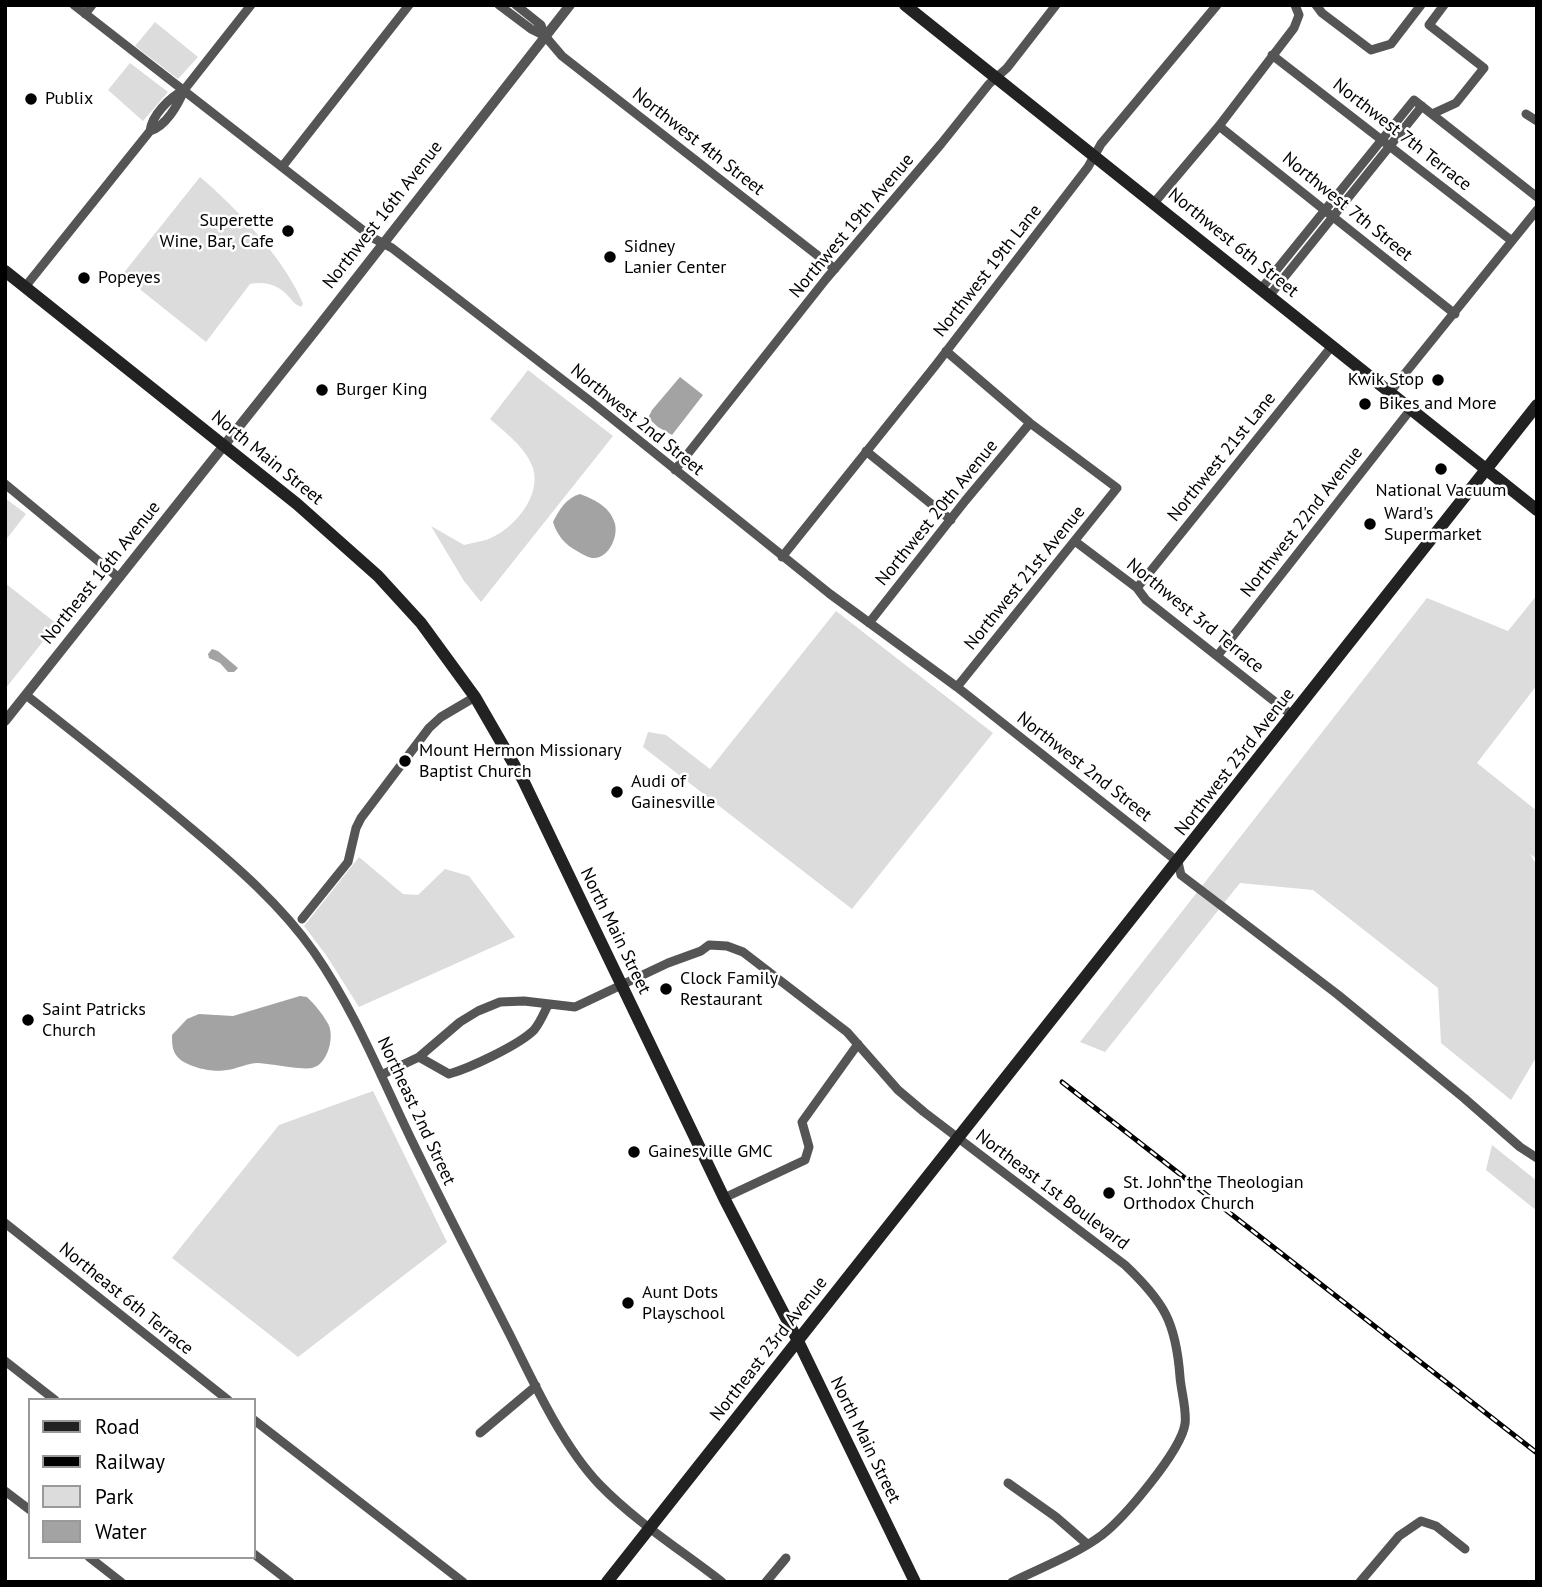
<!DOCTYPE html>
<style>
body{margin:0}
#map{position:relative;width:1542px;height:1587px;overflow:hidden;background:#fff;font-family:"PT Sans",sans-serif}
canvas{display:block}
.frame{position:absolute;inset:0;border:7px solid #000;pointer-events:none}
.legend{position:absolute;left:28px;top:1398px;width:228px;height:161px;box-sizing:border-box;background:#fff;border:2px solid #999;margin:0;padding:9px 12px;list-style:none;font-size:21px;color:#000}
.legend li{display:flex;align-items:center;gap:14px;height:35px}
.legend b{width:35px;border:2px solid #999}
</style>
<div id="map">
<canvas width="1542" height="1587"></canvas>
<div class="frame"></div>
<ul class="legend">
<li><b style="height:9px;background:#222"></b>Road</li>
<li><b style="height:9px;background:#000"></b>Railway</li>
<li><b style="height:19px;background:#dcdcdc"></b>Park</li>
<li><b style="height:19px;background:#a3a3a3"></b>Water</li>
</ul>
</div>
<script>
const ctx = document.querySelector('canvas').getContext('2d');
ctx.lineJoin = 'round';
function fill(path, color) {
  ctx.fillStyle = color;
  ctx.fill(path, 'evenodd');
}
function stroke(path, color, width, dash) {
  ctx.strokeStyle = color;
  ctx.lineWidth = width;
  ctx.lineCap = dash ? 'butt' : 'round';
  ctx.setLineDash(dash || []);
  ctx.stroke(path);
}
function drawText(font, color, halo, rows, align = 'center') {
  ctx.font = font + ' "PT Sans",sans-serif';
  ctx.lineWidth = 5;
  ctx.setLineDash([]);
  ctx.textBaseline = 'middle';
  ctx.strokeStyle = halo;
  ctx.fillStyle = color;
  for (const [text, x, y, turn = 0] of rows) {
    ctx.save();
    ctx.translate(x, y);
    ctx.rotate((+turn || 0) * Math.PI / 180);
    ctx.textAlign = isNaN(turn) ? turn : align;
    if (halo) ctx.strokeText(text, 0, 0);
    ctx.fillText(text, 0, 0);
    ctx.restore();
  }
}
fill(new Path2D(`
 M155,22L198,57L178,79L135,46Z
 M130,63L168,92L143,121L108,90Z
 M200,177C235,206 287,262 303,304L301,307C294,304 293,301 288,296C279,285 264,281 250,284L206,342L122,275Z
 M528,370L613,436L481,602L464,581L431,526L464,545C471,543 479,542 486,540C512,531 542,497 533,468C526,448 506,433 490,419Z
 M5,498L26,514L5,541Z
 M5,583L57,624L5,689Z
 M1537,595V685L1477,763L1537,811V859L1530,854L1537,866V1056L1511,1100L1441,1043L1438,988L1313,890L1240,883L1105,1052L1080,1042L1427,598L1508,631Z
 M836,611L993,733L852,909L643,747L648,732L666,735L710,769Z
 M359,857L403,894L418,895L445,869L469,876L515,937L359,1007L326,955L304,926Z
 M373,1091L447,1242L298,1357L172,1258L279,1125Z
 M1492,1145L1537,1181V1211L1486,1170Z`), '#dcdcdc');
fill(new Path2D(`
 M680,377L703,395L672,435L658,427L648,418L652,410Z
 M580,494C593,499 609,506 614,521C620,534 609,560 592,558C587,557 582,554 577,551C565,545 557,535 553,522C559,510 566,498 580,494Z
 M212,649L218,651L238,668L234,672H228L220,663L209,658L208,654Z
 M300,996L307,997C314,1004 322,1013 327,1022C336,1034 328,1065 312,1068C302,1070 272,1064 258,1063C247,1063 237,1069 227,1070C213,1073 184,1067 176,1055C172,1049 172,1042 172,1035L187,1019L199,1014L233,1016Z`), '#a3a3a3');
stroke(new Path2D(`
 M74,5L373,238L392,248L594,404L830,594L957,687L1178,862L1181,875L1337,994L1464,1098L1520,1147L1537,1158
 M499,5L531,29L545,36
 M516,5L541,25L545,36L562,56L835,269
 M1316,5L1322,13L1371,50L1391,44L1421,5
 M85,14L92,5
 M1272,55L1512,241
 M1432,114L1456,103L1484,68L1429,25L1444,5
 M1526,114L1537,121
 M1219,126L1455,314
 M150,131C152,115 169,98 184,90
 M282,167L409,5
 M1154,203L1219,126L1294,28L1299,15L1295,5
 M25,287L150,131C166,126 178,105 184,90L251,5
 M1261,289L1414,100L1537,197
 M1270,295L1422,106
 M946,351L1030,423L1117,488L957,687
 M1390,392L1537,210
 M866,451L951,520
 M675,470L826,279L941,144L989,84L1007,68L1056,5
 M5,484L119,578
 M1076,542L1137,588L1146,600L1293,716
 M782,557L935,366L1088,167L1101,144L1217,5
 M1137,588L1332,346
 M869,623L965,501L1030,423
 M1218,655L1411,409
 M26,695C82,739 138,783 192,829C236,866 281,905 314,952C355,1011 381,1077 412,1141C444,1207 478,1272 511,1337C534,1384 564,1448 600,1485C636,1522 681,1550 722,1582
 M302,919L348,862L356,828L361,818L429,728L441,717L475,697
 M419,1057L449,1074C470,1068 519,1045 534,1030C540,1023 544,1013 548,1005
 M381,1075L419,1057L460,1022L478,1011L500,1002L524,1001L575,1007L668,963L701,951L709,945L727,946L743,952L847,1032L898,1090L924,1112L1125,1265C1164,1302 1176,1322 1180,1377C1181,1391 1187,1410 1185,1424C1181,1451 1124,1518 1102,1535C1077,1554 1040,1568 1012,1582
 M724,1198L805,1160L809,1147L802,1122L858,1044
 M5,1223L228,1400
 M5,1361L55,1400
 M254,1420L463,1582
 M480,1433L536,1386
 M1008,1483L1056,1517L1087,1544
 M5,1491L30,1510
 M254,1554L290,1582
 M89,1557L121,1582
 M766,1582L786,1558
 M1360,1582L1399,1536L1421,1521L1436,1526L1465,1549`), '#555', 9);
stroke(new Path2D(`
 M5,721L315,331L570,5`), '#555', 10);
stroke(new Path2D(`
 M905,5L1537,510
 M5,271L297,504L378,576L421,623L475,697L523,780L724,1198L798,1341L915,1582
 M607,1582L1537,405`), '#222', 12);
const rail = new Path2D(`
 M1062,1082L1537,1453`);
stroke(rail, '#000', 5);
stroke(rail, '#fff', 2.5, [8]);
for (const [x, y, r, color] of [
 [31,99,7,"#000"],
 [288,231,7,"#000"],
 [610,257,7,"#000"],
 [84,278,7,"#000"],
 [1438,380,7,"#000"],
 [322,390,7,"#000"],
 [1365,404,7,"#000"],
 [1441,469,7,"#000"],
 [1370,524,7,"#000"],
 [405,761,7,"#000"],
 [617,792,7,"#000"],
 [666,989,7,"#000"],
 [28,1020,7,"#000"],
 [634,1152,7,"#000"],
 [1109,1193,7,"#000"],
 [628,1303,7,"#000"]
]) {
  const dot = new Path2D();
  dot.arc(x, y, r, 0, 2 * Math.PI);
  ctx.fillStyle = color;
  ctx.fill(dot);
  stroke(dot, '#fff', 2.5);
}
drawText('18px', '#000', '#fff', [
 ["Publix",45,99],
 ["Superette",274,221,"right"],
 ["Wine, Bar, Cafe",274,242,"right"],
 ["Sidney",624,247],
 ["Lanier Center",624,268],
 ["Popeyes",98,278],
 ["Kwik Stop",1424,380,"right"],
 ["Burger King",336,390],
 ["Bikes and More",1379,404],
 ["National Vacuum",1441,491,"center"],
 ["Ward's",1384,514],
 ["Supermarket",1384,535],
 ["Mount Hermon Missionary",419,751],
 ["Baptist Church",419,772],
 ["Audi of",631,782],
 ["Gainesville",631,803],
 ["Clock Family",680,979],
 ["Restaurant",680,1000],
 ["Saint Patricks",42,1010],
 ["Church",42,1031],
 ["Gainesville GMC",648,1152],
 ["St. John the Theologian",1123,1183],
 ["Orthodox Church",1123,1204],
 ["Aunt Dots",642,1293],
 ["Playschool",642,1314]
], 'left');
drawText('18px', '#000', '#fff', [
 ["Northwest 7th Terrace",1402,135,38],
 ["Northwest 4th Street",698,142,38],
 ["Northwest 7th Street",1347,207,39],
 ["Northwest 16th Avenue",383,215,-52],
 ["Northwest 19th Avenue",852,226,-50],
 ["Northwest 6th Street",1233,243,39],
 ["Northwest 19th Lane",988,271,-52],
 ["Northwest 2nd Street",637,420,39],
 ["Northwest 21st Lane",1222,457,-51],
 ["North Main Street",267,458,39],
 ["Northwest 20th Avenue",937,513,-51],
 ["Northwest 22nd Avenue",1302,522,-52],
 ["Northeast 16th Avenue",101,573,-51],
 ["Northwest 21st Avenue",1025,578,-51],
 ["Northwest 3rd Terrace",1195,616,39],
 ["Northwest 23rd Avenue",1235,762,-52],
 ["Northwest 2nd Street",1084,767,38],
 ["North Main Street",615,931,64],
 ["Northeast 2nd Street",416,1111,65],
 ["Northeast 1st Boulevard",1052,1190,37],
 ["Northeast 6th Terrace",126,1299,39],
 ["Northeast 23rd Avenue",769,1349,-52],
 ["North Main Street",865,1440,64]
]);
</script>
